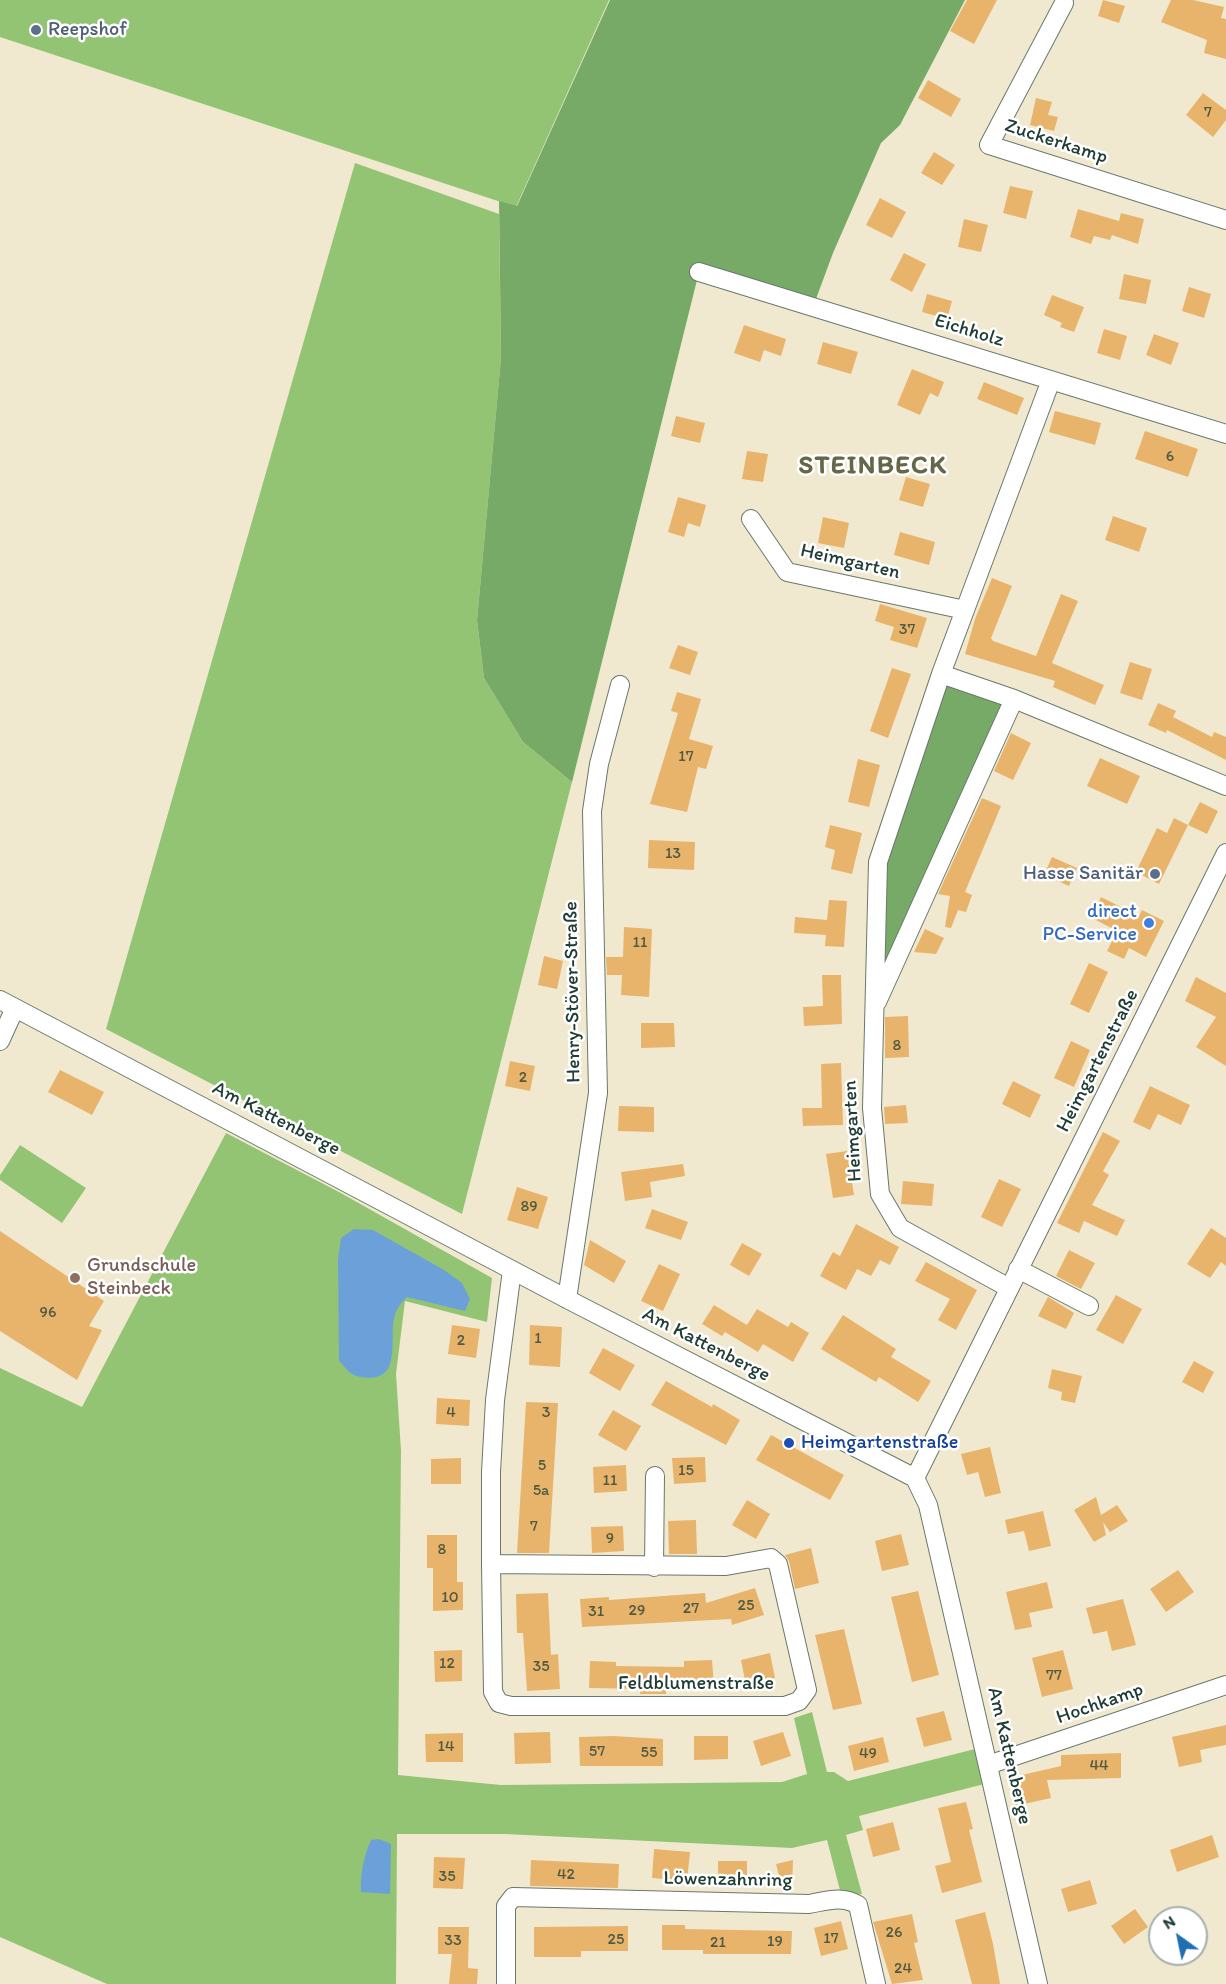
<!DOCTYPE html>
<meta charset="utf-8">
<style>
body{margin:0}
#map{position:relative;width:1226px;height:1984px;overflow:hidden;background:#f0e9d0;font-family:Itim,sans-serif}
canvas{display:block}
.north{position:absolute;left:1148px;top:1906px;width:60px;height:60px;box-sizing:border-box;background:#fff;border:2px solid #a5b1ae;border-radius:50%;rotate:327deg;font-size:16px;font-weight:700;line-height:24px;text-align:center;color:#1f3d34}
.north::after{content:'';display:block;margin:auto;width:21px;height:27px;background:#1f6fb2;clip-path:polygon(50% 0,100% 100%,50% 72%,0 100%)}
</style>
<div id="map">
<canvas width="1226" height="1984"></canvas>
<div class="north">N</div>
</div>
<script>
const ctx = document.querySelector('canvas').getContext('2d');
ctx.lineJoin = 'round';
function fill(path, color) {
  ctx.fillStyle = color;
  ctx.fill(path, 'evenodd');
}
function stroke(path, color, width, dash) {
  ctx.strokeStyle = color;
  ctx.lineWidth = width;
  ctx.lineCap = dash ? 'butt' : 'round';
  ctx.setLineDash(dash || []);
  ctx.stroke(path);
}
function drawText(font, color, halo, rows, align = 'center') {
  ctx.font = font + ' Itim,sans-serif';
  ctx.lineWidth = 5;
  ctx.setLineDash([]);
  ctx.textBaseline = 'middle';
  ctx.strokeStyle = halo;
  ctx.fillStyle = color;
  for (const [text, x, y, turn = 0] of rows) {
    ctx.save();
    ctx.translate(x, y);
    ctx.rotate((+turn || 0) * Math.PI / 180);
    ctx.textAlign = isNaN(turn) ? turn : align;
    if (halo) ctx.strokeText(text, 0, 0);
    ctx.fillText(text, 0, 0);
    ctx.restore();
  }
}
fill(new Path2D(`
 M0,0H609L516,207L0,37Z
 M355,163L499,214L501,358L477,620L484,678L523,742L572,782L462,1214L106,1029Z
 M226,1133L339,1192L492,1278L487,1322L405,1301L396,1374L401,1451L398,1775L501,1785L782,1782L807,1774L794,1718L812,1712L827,1772H834L848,1781L983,1747L992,1782L859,1816L863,1830L846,1835L862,1894L842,1898L827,1840L792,1848L505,1834H397L396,1984H107L0,1937V1368L82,1407Z
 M20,1145L86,1188L62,1223L0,1180V1175Z`), '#93c474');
fill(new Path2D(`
 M610,0H965L900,125L881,143L833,253L813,307L699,272L572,782L523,742L484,678L477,620L501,358L499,201L517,206Z
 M941,674L1014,699L873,1009L878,862Z`), '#76aa66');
fill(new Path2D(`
 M354,1229L373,1230L444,1270L462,1283L470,1299L465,1311L407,1297C383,1318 399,1342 389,1367C383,1380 364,1380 352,1374C347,1371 343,1364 339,1361L338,1260L341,1238Z
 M379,1839L391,1844L390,1894L361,1892C360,1874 364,1856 371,1840Z`), '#6ca0d8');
fill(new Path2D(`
 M967,0H997L974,44L950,31Z
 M1103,0L1125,6L1119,23L1098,16Z
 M1171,0H1193L1224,7L1221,18L1226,19V59L1204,53L1207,40L1161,22Z
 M928,80L961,99L951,117L918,98Z
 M1203,93L1226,110V120L1213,137L1186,115Z
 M1036,98L1052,102L1048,115L1058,117L1054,131L1030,125Z
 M934,152L955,165L942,185L921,173Z
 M1010,186L1033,191L1026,219L1003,213Z
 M880,198L906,212L892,238L866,225Z
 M1078,209L1119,221L1121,213L1144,219L1138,244L1112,235L1110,240L1094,236L1091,244L1070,237Z
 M964,219L988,225L981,252L958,247Z
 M904,253L926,264L912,292L890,280Z
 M1124,274L1151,280L1146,304L1119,299Z
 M1189,287L1211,294L1204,318L1182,311Z
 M927,294L952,301L947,319L922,312Z
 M1052,295L1084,307L1074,332L1060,327L1062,323L1044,315Z
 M744,325L786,339L781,356L764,350L760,362L734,353Z
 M1104,329L1127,336L1120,360L1097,353Z
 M1154,334L1179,343L1171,365L1146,355Z
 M823,342L858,352L851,374L817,364Z
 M912,369L944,382L938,397L930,393L920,415L897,405Z
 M984,382L1024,398L1017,415L977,399Z
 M1055,411L1101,423L1095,445L1049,432Z
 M676,416L705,423L700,443L671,436Z
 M1145,431L1198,449L1188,477L1135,459Z
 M747,451L768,454L763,482L742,479Z
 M906,477L930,484L923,507L899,500Z
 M678,497L706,505L700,527L688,523L684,537L668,532Z
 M1113,516L1147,528L1139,552L1105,540Z
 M823,517L849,523L844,548L818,543Z
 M900,532L935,542L929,565L894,555Z
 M992,578L1012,586L991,638L993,641L1036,656L1061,594L1078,601L1052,663L1104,685L1095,705L1053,687L1055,681L965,654L975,619Z
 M880,604L927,618L917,648L890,640L894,627L875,621Z
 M678,645L698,652L690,675L669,668Z
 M1130,662L1152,669L1142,700L1120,693Z
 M892,668L911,674L888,738L870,731Z
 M677,692L701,699L689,739L713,746L706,769L698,767L687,812L650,804L678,713L671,711Z
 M1158,703L1176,711L1173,717L1212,737L1214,732L1226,737V760L1167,730L1166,733L1148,725Z
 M1011,733L1031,743L1013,780L994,771Z
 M1100,758L1140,776L1127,804L1087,786Z
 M858,759L880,765L869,807L848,802Z
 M982,798L1001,806L965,892L972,895L966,912L958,910L951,928L945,927L950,896L938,894Z
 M1200,802L1218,811L1207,834L1188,825Z
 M1174,818L1188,825L1159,884L1136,872L1157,828L1167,833Z
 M830,825L862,833L852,874L831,869L835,850L825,847Z
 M649,840L695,842L694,870L648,868Z
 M1052,857L1077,868L1069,886L1044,875Z
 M1101,897L1139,916L1142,910L1164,921L1146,957L1129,948L1124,959L1107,951L1117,931L1092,918Z
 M829,900L847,901L844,947L825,946L826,935L794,933L795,917L827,920Z
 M624,927L652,929L649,997L621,995L622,975H607L606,957H623Z
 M925,929L944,938L936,954L914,952Z
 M544,956L563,961L557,989L538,985Z
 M1089,963L1108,972L1089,1013L1070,1004Z
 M822,975H841L842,1024L804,1026L803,1007L823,1006Z
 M1196,977L1226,993V1066L1196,1047L1216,1017L1185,1001Z
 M908,1016L909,1057L885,1058V1017Z
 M641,1023H674L675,1047L641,1048Z
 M1071,1041L1090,1050L1074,1087L1054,1078Z
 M510,1061L535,1066L530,1091L505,1086Z
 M841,1063L843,1125L803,1126L802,1108H822L821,1064Z
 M60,1070L104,1092L92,1115L48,1092Z
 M1013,1081L1041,1095L1030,1118L1002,1104Z
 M1150,1086L1190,1105L1181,1125L1158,1114L1150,1130L1133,1122Z
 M906,1105L908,1123L885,1124L884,1107Z
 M619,1106L654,1107V1132L618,1131Z
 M1103,1132L1120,1141L1103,1171L1109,1175L1092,1205L1125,1220L1117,1236L1084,1221L1079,1233L1057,1223Z
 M847,1151L854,1195L833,1198L826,1154Z
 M683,1164L685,1176L650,1182L652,1197L625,1201L621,1172Z
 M999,1179L1021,1189L1002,1227L981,1217Z
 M903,1181L934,1184L932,1206L901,1204Z
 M517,1187L548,1197L538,1229L507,1220Z
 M652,1209L688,1222L681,1240L645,1228Z
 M856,1224L899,1247L890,1265L880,1260L871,1276L857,1269L846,1290L820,1276L833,1252L840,1256Z
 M1211,1228L1226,1238V1266L1221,1262L1210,1278L1187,1264Z
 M0,1231L104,1301L89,1326L102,1330L77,1380L0,1331Z
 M590,1240L626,1261L614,1283L584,1265Z
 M742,1243L762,1254L749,1276L730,1265Z
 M1069,1250L1095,1263L1081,1289L1056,1276Z
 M926,1262L977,1290L956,1330L938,1320L950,1299L915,1281Z
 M659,1264L680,1274L663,1311L641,1301Z
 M1116,1295L1142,1309L1123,1344L1096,1330Z
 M1048,1297L1074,1313L1066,1329L1038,1316Z
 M714,1305L747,1325L757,1309L788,1327L791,1322L809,1333L793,1362L763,1344L758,1352L725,1332L722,1336L702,1324Z
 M843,1315L896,1349L891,1357L931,1381L918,1402L879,1377L876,1382L821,1349Z
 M452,1325L480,1329L476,1358L448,1354Z
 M530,1325L562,1327L560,1367L529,1365Z
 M603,1348L635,1365L620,1391L589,1373Z
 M1194,1361L1214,1372L1203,1393L1182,1382Z
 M1052,1369L1082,1376L1075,1403L1061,1400L1062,1392L1048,1388Z
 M666,1381L712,1407L713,1404L740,1420L726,1445L651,1405Z
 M437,1398L470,1400L469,1426L436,1424Z
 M526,1402L558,1403L549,1553H517Z
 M613,1410L641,1426L626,1451L598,1435Z
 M771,1435L844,1475L830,1500L756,1460Z
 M990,1447L1001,1493L985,1497L978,1472L967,1475L961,1454Z
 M705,1457L706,1482L674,1484L672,1458Z
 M461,1458V1484H431V1459Z
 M626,1465L627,1491L594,1493L593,1467Z
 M1096,1497L1101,1515L1117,1505L1128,1521L1110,1532L1103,1522L1106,1535L1094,1542L1074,1510Z
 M747,1500L770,1514L756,1539L732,1525Z
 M1043,1511L1051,1546L1029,1551L1024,1531L1008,1534L1005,1520Z
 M696,1520L697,1554H669L668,1521Z
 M623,1526L624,1551L592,1553L591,1527Z
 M901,1534L909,1565L882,1571L875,1541Z
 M427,1535H457V1582H463V1610L433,1611V1568H427Z
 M811,1548L819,1583L795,1589L789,1561L785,1555Z
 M1178,1570L1194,1592L1166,1612L1150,1589Z
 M1047,1582L1053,1608L1029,1613L1032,1627L1015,1630L1006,1592Z
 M755,1588L764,1615L732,1625L731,1619L582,1627L580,1599L609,1597V1600L705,1593L706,1603Z
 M918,1591L939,1675L912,1682L891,1597Z
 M548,1593L551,1655L558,1654L560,1689L527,1691L523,1633H517L516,1594Z
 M1123,1599L1136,1645L1112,1651L1107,1631L1093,1634L1086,1608Z
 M844,1629L862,1704L833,1710L815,1635Z
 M462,1650V1681L435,1682L434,1651Z
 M1063,1650L1073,1689L1042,1697L1032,1658Z
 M770,1653L775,1678L746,1685L741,1660Z
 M712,1660L714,1685L666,1688V1694H640V1689L589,1688L590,1661L616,1662V1666L684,1667V1661Z
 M944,1711L952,1740L924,1747L916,1718Z
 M1226,1725V1745L1200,1750L1202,1762L1179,1767L1172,1737Z
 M550,1732L551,1763L515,1764L514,1733Z
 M783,1732L791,1756L761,1766L753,1741Z
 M463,1733V1762H426L425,1734Z
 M613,1736L663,1739V1766H580L579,1737Z
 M694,1736H728V1759L694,1760Z
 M883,1737L889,1762L854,1771L848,1746Z
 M1121,1753V1778L1047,1780L1051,1798L1015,1806L1009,1778L1061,1766V1755Z
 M966,1802L973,1829L969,1830L982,1882L942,1893L935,1866L951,1862L938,1808Z
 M893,1822L900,1850L873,1857L866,1829Z
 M1212,1835L1219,1857L1177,1872L1170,1850Z
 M654,1849L690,1852L687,1881L652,1878Z
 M434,1857L465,1858L463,1889L433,1888Z
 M531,1860L619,1864L618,1888L530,1886Z
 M793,1860L792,1892H783L776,1864Z
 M718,1861H747V1886H718Z
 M1090,1880L1097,1904L1068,1912L1061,1889Z
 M1135,1909L1148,1927L1124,1944L1111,1926Z
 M985,1912L993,1944L1000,1984H972L955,1920Z
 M912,1914L918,1942L914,1943L923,1980L892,1984L873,1922Z
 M841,1921L848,1949L821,1956L814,1928Z
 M662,1925H685V1929L792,1931L791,1954H703V1950H662Z
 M628,1926V1951H581V1957H534V1927Z
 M438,1927H469L468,1968L478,1969L477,1984H449L452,1954H438Z`), '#e8b46c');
const minor = new Path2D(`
 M1064,3L989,145L1226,220
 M699,272L1226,434
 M751,519L787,572L965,610
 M941,674L1014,699L1226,786
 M0,1000L567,1299L915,1478L928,1505L1038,1984
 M877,1002L1014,699
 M0,1041L15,1008
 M1018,1269L1089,1306
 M1009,1288L900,1228L880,1194L872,1108L878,862L941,674L1051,380
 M567,1299L598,1093L592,811L599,764L620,685
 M915,1478L1226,853
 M491,1564L493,1692L499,1703L511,1706H785L799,1701L807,1690L778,1564L771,1558L726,1566L491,1564V1472L495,1400L512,1270
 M654,1567L655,1476
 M988,1765L1226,1685
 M506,1984V1906L513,1897L809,1904C826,1901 842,1895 858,1905L876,1984`);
stroke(minor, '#68796b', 20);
stroke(minor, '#fff', 18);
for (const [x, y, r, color] of [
 [36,30,6,"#5c6f8a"],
 [1155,874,6,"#5c6f8a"],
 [1149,923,6,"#3f7fe0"],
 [75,1278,6,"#8d6e63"],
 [789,1443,6,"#1a4fb4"]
]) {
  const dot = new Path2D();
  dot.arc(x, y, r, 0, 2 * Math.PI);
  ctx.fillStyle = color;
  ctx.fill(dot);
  stroke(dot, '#fff', 2);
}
drawText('16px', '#515b42', null, [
 ["7",1208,113],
 ["6",1170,457],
 ["37",907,630],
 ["17",686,757],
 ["13",673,854],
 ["11",640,943],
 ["8",897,1046],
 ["2",523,1078],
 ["89",529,1207],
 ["96",48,1313],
 ["1",538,1339],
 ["2",461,1341],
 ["4",451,1413],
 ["3",546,1413],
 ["5",542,1466],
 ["15",686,1471],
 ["11",610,1481],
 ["5a",541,1491],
 ["7",534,1527],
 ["9",610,1539],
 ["8",442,1550],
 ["10",450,1598],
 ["25",746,1606],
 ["27",691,1609],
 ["29",637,1611],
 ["31",596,1612],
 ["12",447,1664],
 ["35",541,1667],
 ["77",1054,1676],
 ["14",446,1747],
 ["57",597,1752],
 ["55",649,1753],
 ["49",868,1754],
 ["44",1099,1766],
 ["42",566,1875],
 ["35",447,1877],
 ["26",894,1933],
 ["17",831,1939],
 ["25",616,1940],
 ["33",453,1941],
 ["19",775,1942],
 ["21",718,1943],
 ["24",903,1969]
]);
drawText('20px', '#4e5e75', '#fff', [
 ["Reepshof",48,30],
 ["Hasse Sanitär",1143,874,"right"]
], 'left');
drawText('20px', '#1f3d34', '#fff', [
 ["Zuckerkamp",1056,142,18],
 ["Eichholz",969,331,17],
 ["Heimgarten",850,562,13],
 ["Henry-Stöver-Straße",573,992,-91],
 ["Heimgartenstraße",1098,1061,-63],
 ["Am Kattenberge",276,1119,27],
 ["Heimgarten",853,1131,-93],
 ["Am Kattenberge",706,1345,27],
 ["Feldblumenstraße",696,1684],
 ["Hochkamp",1100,1704,-19],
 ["Am Kattenberge",1009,1756,77],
 ["Löwenzahnring",728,1880,1]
]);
drawText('20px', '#366cbe', '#fff', [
 ["direct",1137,912],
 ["PC-Service",1137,935]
], 'right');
drawText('20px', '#785e54', '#fff', [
 ["Grundschule",87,1266],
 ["Steinbeck",87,1289]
], 'left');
drawText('20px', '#164399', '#fff', [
 ["Heimgartenstraße",801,1443]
], 'left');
ctx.letterSpacing = '1.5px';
drawText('bold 26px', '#656748', '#fff', [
 ["STEINBECK",873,466]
]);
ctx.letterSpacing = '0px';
</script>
